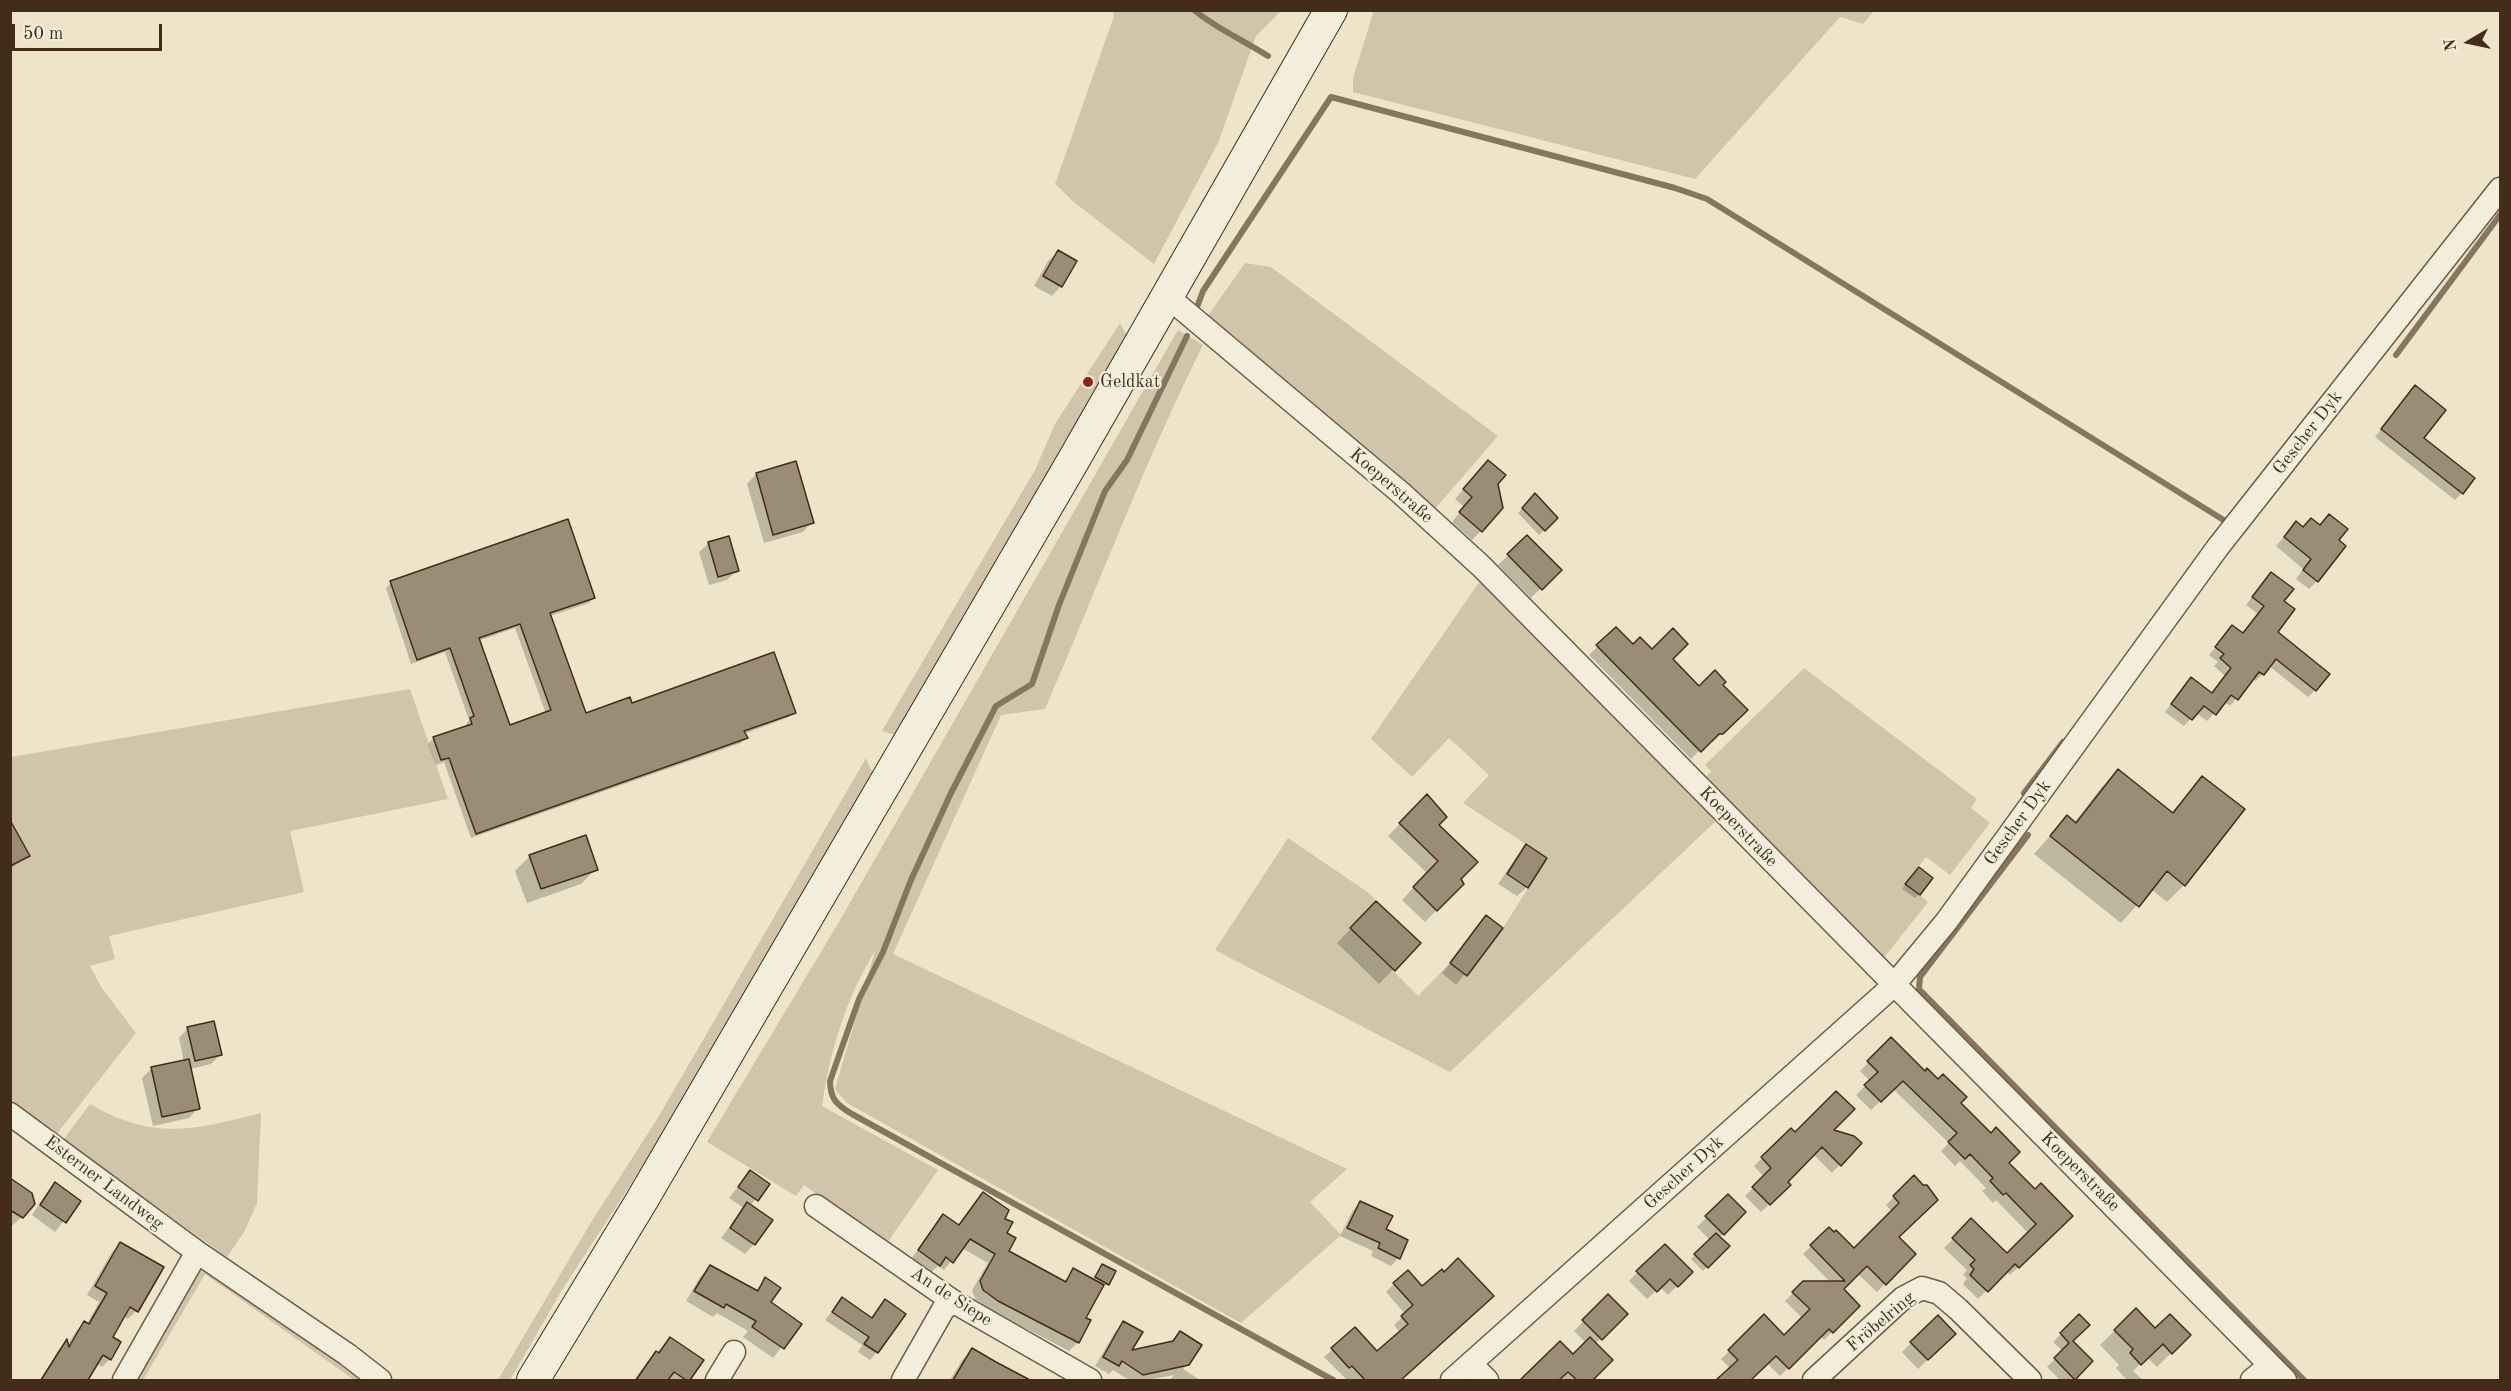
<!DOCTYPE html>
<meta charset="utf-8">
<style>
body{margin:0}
#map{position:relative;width:2511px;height:1391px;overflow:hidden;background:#ede4c9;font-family:"Old Standard TT",serif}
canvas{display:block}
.frame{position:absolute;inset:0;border:12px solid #432d1a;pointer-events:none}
.north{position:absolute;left:2439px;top:12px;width:60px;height:60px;-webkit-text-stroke:4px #f3eddc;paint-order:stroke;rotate:261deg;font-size:16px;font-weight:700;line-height:24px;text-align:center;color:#432d1a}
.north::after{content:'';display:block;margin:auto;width:21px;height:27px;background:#432d1a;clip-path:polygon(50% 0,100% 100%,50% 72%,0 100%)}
.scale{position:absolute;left:12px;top:24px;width:150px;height:27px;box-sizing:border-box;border:3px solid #432d1a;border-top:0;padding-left:8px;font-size:18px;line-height:21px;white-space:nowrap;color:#432d1a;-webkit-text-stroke:4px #f3eddc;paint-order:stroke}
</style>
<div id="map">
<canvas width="2511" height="1391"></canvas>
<div class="frame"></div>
<div class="north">N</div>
<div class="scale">50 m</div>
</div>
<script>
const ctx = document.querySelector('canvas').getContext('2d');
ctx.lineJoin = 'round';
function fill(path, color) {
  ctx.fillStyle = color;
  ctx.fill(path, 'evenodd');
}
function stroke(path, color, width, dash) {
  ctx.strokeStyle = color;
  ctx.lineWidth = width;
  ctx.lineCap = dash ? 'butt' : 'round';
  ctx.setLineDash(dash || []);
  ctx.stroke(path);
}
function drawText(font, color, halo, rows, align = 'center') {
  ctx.font = font + ' "Old Standard TT",serif';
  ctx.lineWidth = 4.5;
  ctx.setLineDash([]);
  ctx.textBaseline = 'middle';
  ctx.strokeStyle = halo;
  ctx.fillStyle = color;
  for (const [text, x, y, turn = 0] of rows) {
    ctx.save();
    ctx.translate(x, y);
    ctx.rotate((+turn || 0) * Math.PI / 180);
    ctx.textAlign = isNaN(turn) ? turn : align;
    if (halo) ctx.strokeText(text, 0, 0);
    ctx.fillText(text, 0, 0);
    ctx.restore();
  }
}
fill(new Path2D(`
 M1374,10H1874V11L1863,24L1840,17L1695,179L1353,92V78Z
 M1113,11H1281L1256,36L1218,143L1154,264L1075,203L1055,184L1114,16Z
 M1245,263L1271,267L1498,436L1434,510L1207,317Z
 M1120,323L1127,336L895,735L882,731L1035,470L1055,424Z
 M1178,330L1203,345C1144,463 1098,587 1045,709L1001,715L893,954L1347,1169L1310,1202L1341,1235L1241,1323L847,1103L835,1089L875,951C846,999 830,1050 822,1106L938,1170L887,1243L804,1185L796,1196L707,1142L836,927Z
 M1480,581L1716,821L1450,1072L1215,950L1288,838L1369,893L1376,901L1351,928L1418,996L1450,963L1467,976L1503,928L1547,858L1463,803L1489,775L1449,738L1412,777L1371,739Z
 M1804,668L1977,799L1971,808L1990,823L1950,875L1926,857L1906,883L1928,902L1883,959L1705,778L1711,771L1705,765Z
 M410,689L448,799L290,831L304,892L109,936L115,959L90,966L102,988L136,1033L56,1135L11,1103V757Z
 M866,758L873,774L649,1156L562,1290L510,1380H498L590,1224L659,1116Z
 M90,1104C152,1141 196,1130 261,1113L257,1203L244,1232L227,1257L63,1140Z
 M208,1267L370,1380H354L205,1274L143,1380H136L200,1271Z`), '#d0c5ab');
fill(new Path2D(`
 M1058,252L1061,286L1052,296L1034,286L1048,261Z
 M2408,394L2422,439L2462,493L2455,500L2375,437Z
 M795,463L812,522L803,532L764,543L747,484L756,474Z
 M1479,471L1496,483L1481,531L1472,540L1452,522L1464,507L1455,499Z
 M1530,500L1556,518L1539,535L1518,513Z
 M2296,523L2302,528L2337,540L2317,581L2309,589L2296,579L2303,569L2276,546Z
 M1527,537L1560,570L1531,598L1498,565Z
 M709,543L737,570L727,580L709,585L699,552Z
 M2264,581L2282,601L2276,632L2315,690L2308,697L2269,666L2256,681L2252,679L2230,706L2224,702L2207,721L2196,713L2184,726L2165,712L2184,686L2211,694L2214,690L2225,676L2214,666L2218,662L2209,655L2232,627L2242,634L2258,614L2246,605Z
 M391,583L594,597L589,603L550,616L585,715L631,705L794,712L789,717L744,734L746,738L741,743L471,838L444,762L436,765L428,744L433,739L467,727L466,724L469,720L445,652L411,664L386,588ZM515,628L546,714L509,727L478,641Z
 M1616,629L1633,646L1671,659L1699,688L1721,685L1746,710L1713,742H1708L1691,759L1589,655Z
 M2118,771L2171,813L2202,778L2184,885L2167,902L2151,889L2121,923L2034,854L2067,817L2074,823L2101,788Z
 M1427,796L1462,884L1425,922L1402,900L1427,873L1388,836Z
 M10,840L28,856L10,869Z
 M1526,846L1527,887L1517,896L1498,884L1517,856Z
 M530,856L596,869L581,884L527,903L515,871Z
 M1914,873L1919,894L1915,898L1902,889Z
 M1376,903L1418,944L1379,984L1337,943Z
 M1487,917L1501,928L1456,985L1442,973Z
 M188,1028L221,1054L211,1064L190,1069L198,1108L189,1118L153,1126L142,1078L151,1069L184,1062L179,1038Z
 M1891,1039L1959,1103L2007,1163L2035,1191L2071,1216L2010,1275L2006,1271L1978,1299L1963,1284L1967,1278L1963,1275L1967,1270L1944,1248L1971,1221L2007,1256L2029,1234L1996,1200L1993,1203L1982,1191L1986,1188L1960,1161L1955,1166L1941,1151L1949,1143L1893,1089L1871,1110L1856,1095L1870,1081L1860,1071Z
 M1791,1130L1795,1134L1831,1131L1860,1143L1832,1173L1813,1154L1785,1182L1789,1185L1761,1212L1745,1196L1764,1177L1754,1166Z
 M750,1172L768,1184L750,1206L754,1244L745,1254L721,1238L744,1208L729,1198Z
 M1914,1177L1897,1237L1914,1254L1877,1292L1857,1273L1842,1289L1850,1314L1824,1340L1820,1336L1780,1376L1767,1363L1749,1380H1718L1731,1369L1721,1359L1764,1317L1784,1338L1803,1319L1785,1301L1804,1282H1830L1803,1254L1829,1229L1854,1250L1892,1212L1886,1205Z
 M10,1179L22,1217L13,1225L10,1224Z
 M55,1184L79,1202L55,1232L32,1215L46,1194Z
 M983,1194L1003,1219L1007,1251L1063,1282L1074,1270L1092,1280L1102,1266L1108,1284L1101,1287L1084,1318L1089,1321L1078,1342L1069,1351L989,1309L975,1299L972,1290L988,1263L962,1248L944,1270L938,1266L930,1273L911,1259L943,1216L958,1226Z
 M1728,1196L1744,1212L1719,1238L1727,1246L1703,1271L1691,1259L1710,1240L1697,1227Z
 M1361,1203L1384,1230L1398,1258L1391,1266L1371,1256L1373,1251L1340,1236L1353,1210Z
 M120,1244L136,1311L128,1319L123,1316L110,1338V1359L102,1367L96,1363L86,1380H40L59,1349L66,1342L67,1346L76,1331L84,1323L87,1324L99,1302L87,1295L112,1252Z
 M1664,1246L1691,1272L1668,1295L1660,1287L1647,1299L1629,1281Z
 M710,1267L755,1291L766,1279L769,1302L800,1324L773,1358L743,1337L748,1331L717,1313L713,1317L686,1301L700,1277Z
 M1394,1284L1422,1288L1484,1305L1400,1380H1347L1324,1357L1333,1349L1377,1353L1400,1333L1394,1325L1405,1314L1386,1292Z
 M1608,1296L1626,1314L1595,1344L1611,1360L1591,1380H1522L1560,1343L1569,1361L1586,1343L1574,1331Z
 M842,1299L871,1318L885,1301L877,1352L870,1360L858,1352L862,1345L825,1320Z
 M2136,1310L2155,1330L2189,1335L2157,1367L2147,1357L2133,1371L2143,1380H2127L2116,1368L2119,1365L2100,1345Z
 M2079,1316L2071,1341L2091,1361L2072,1380H2060L2047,1367L2063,1351L2053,1342Z
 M1937,1318L1954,1334L1918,1369L1902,1352Z
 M1124,1323L1129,1353L1170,1343L1180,1333L1188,1364L1183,1369L1200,1380H1170L1174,1375L1147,1380H1129L1113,1370L1109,1374L1095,1366L1115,1332Z
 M670,1339L702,1361L688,1380H634L648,1361Z
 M972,1350L1028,1380H950L962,1360Z`), '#0003');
stroke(new Path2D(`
 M1194,10C1217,29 1243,40 1268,56
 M1197,307L1203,291L1331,97L1675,188L1707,199L2230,524
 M1187,336L1127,460L1105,491L1059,605L1032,684L996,706L951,793L911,880L883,952L859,999L830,1081C830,1099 837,1105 852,1114L1333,1380
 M2396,355L2500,215
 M2024,793L2063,742
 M2028,835L1920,977L1919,989L2304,1380`), '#867660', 6);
const building = new Path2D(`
 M1058,250L1077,261L1062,287L1043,276Z
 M2415,385L2446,410L2424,438L2475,478L2463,494L2381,429Z
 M1488,460L1506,475L1498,484L1503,508L1482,532L1459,512L1472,497L1463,489Z
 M796,461L814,523L773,535L756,473Z
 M1535,493L1558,518L1545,531L1522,508Z
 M2329,514L2348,529L2339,540L2346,546L2318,582L2303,570L2311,559L2284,537L2296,521L2303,527L2311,518L2320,525Z
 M568,519L595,598L550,613L586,713L630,697L632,703L774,652L796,713L744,731L748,738L476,834L449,758L441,760L433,737L472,724L470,718L474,716L450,648L417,660L390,581ZM520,624L551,710L510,725L479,638Z
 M1527,535L1562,570L1542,590L1507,554Z
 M729,536L739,571L718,577L708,542Z
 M2271,572L2294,589L2284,601L2295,609L2278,632L2330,674L2316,691L2276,659L2264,675L2259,672L2238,700L2231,695L2216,715L2204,706L2192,720L2171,704L2191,677L2212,693L2221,681L2231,668L2220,658L2224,654L2215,647L2232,625L2243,633L2264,606L2252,597Z
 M1616,627L1633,644L1640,637L1652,649L1673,628L1688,644L1673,659L1699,686L1715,670L1726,682L1723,685L1748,710L1723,734H1719L1701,752L1596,645Z
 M2118,769L2173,813L2202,776L2245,809L2185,886L2167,871L2139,907L2050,836L2067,815L2076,823Z
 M1427,794L1447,817L1439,825L1478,862L1461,879L1464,884L1437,911L1413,887L1438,861L1399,823Z
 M10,820L30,856L10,866Z
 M586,835L598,870L541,889L529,855Z
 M1526,844L1547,858L1528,888L1507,874Z
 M1919,867L1933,878L1920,895L1905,884Z
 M1376,901L1421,943L1395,971L1350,928Z
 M1486,915L1503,928L1467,976L1450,963Z
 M214,1021L222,1055L195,1061L187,1027Z
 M1891,1037L1925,1071L1927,1068L1938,1079L1943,1074L1967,1097L1961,1103L1991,1133L1996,1127L2020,1152L2009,1163L2035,1189L2041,1183L2073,1216L2019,1268L2015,1264L1988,1292L1970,1275L1974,1269L1970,1265L1975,1260L1952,1238L1971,1218L2007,1253L2036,1224L2006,1193L2003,1195L1990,1181L1993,1178L1970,1154L1965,1159L1948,1142L1957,1133L1903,1081L1881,1102L1864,1085L1878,1072L1867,1061Z
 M189,1059L200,1109L162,1117L151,1067Z
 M1836,1091L1855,1109L1834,1130L1854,1136L1862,1143L1841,1166L1822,1147L1788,1182L1791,1185L1770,1205L1752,1187L1771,1168L1761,1157L1791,1128L1795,1132Z
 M750,1170L770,1184L758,1201L738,1187Z
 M1914,1175L1923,1185H1927L1938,1200L1899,1237L1916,1254L1886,1285L1867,1266L1844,1289L1860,1306L1833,1333L1829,1329L1789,1369L1776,1356L1751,1380H1716L1738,1360L1728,1350L1764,1314L1784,1335L1810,1309L1792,1292L1803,1281H1845L1810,1245L1829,1227L1834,1232L1836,1230L1854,1248L1899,1203L1893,1196Z
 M10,1178L32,1193L35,1204L23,1218L10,1210Z
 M55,1182L81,1201L66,1223L40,1205Z
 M983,1192L1009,1210L1005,1219L1013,1222L1007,1233L1016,1238L1009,1251L1066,1282L1073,1268L1104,1285L1086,1318L1091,1320L1079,1343L998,1301L983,1290L980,1281L995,1254L970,1239L953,1263L946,1257L940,1266L918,1250L943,1214L959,1225Z
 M1728,1194L1746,1212L1724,1235L1705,1216Z
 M1360,1201L1393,1216L1386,1229L1408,1240L1400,1259L1378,1248L1380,1243L1347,1228Z
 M747,1202L773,1220L755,1245L730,1228Z
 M1716,1233L1730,1246L1708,1268L1694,1254Z
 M120,1242L164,1267L138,1312L130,1307L113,1337L121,1342L111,1360L103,1355L88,1380H41L67,1339L69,1347L84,1321L89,1324L107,1293L95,1286Z
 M1665,1244L1693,1272L1678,1287L1670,1279L1657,1292L1636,1271Z
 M1458,1258L1494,1296L1401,1380H1365L1352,1366L1349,1368L1331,1348L1355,1327L1377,1351L1408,1324L1401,1316L1413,1305L1393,1283L1408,1270L1422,1286L1442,1269L1444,1272Z
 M1102,1264L1116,1271L1109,1285L1095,1277Z
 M710,1265L758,1291L765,1277L781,1288L771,1302L802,1324L784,1349L752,1327L756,1321L726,1304L724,1308L694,1291Z
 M1608,1294L1628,1314L1602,1340L1582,1320Z
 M842,1297L872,1318L885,1299L906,1314L878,1353L864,1344L869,1337L832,1312Z
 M2136,1308L2155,1328L2170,1314L2191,1335L2172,1354L2163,1344L2141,1365L2130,1353L2133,1349L2114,1330Z
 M2079,1314L2090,1325L2073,1341L2093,1361L2075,1380L2054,1358L2069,1343L2060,1333Z
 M1938,1315L1956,1334L1928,1360L1910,1342Z
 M1123,1321L1143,1332L1132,1350L1173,1341L1180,1331L1202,1345L1189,1365L1143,1375L1122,1361L1119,1366L1103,1357Z
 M670,1337L704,1360L690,1380H686L674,1372L668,1380H636L656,1351L659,1353Z
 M1590,1337L1613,1360L1593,1380H1577L1568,1372L1559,1380H1520L1560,1341L1573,1354Z
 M972,1348L996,1362L1030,1380H953Z`);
fill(building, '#9b8c75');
stroke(building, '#432d1a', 1.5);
const minor = new Path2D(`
 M1168,297L1401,493L1481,566L2285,1380
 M10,1114L197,1252L348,1355L380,1380
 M816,1206L954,1302L1090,1380
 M1471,1364L1487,1380
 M124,1380L197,1252
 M717,1380L734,1352
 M903,1380L944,1308L954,1302
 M1452,1380L1893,986L1946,922L2218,547L2500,189
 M1814,1380L1903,1298L1922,1288L1939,1293L1958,1309L2030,1380
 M2252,1380L2270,1365`);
const secondary = new Path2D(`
 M533,1380L642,1200L1073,461L1331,10`);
stroke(minor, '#6e5b46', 25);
stroke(secondary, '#432d1a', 34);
stroke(minor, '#f3eddc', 22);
stroke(secondary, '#f3eddc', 32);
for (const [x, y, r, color] of [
 [1088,382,6,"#8f2418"]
]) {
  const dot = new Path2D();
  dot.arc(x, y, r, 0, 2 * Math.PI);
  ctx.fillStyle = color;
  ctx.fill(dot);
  stroke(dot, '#f3eddc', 2);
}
drawText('18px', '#432d1a', '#f3eddc', [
 ["Geldkat",1100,382]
], 'left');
drawText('18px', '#432d1a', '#f3eddc', [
 ["Gescher Dyk",2308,433,-52],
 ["Koeperstraße",1391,486,41],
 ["Gescher Dyk",2018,823,-54],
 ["Koeperstraße",1738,827,46],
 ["Koeperstraße",2080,1172,45],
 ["Gescher Dyk",1684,1173,-42],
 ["Esterner Landweg",104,1183,37],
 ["An de Siepe",951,1297,33],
 ["Fröbelring",1881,1322,-40]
]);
</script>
